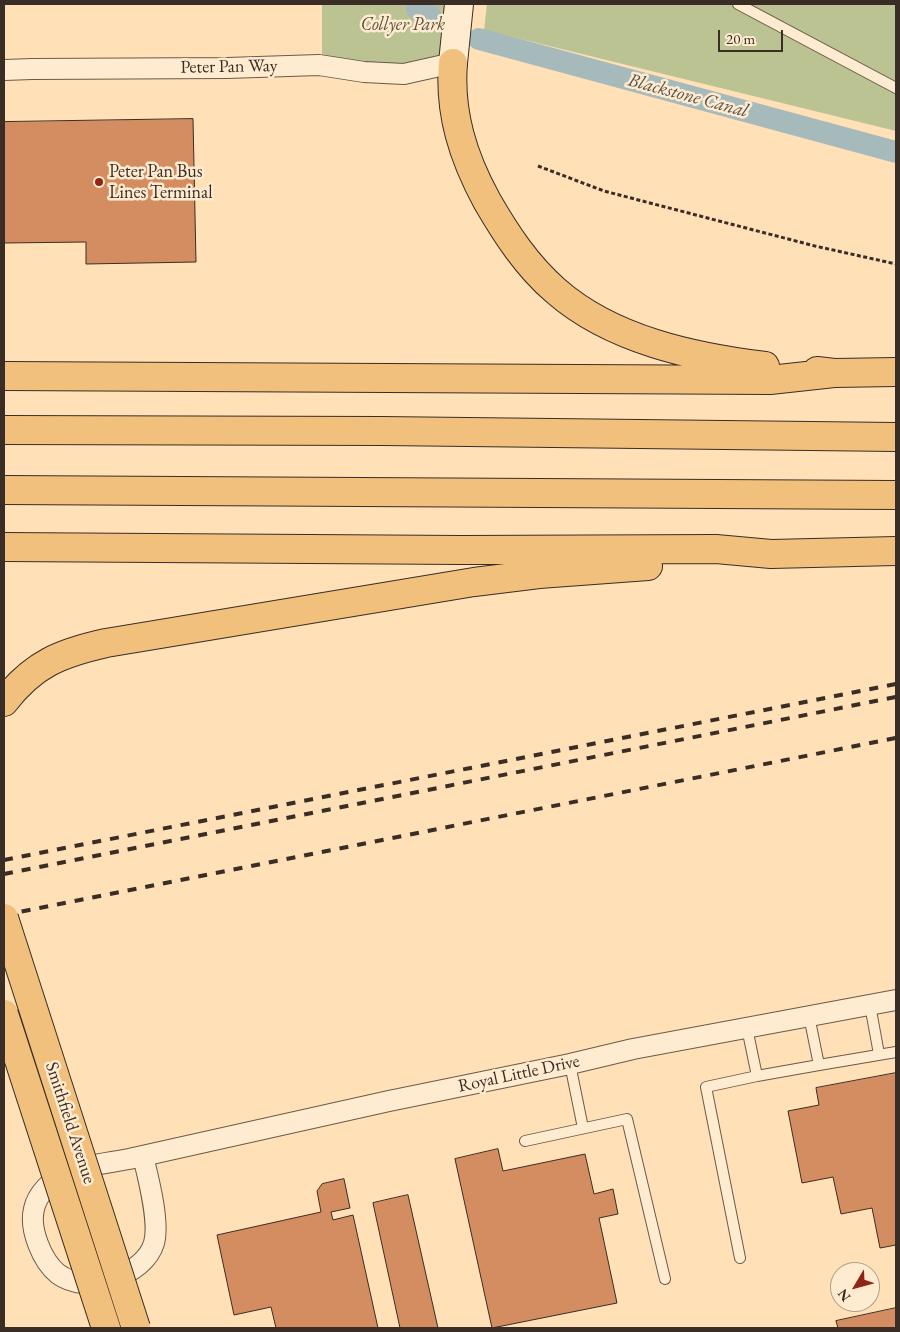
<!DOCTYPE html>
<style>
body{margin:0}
#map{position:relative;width:900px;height:1332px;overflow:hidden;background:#ffe0b7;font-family:"EB Garamond",serif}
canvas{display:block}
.frame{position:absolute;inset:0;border:5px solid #3a2d26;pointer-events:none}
.north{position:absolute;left:830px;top:1262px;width:50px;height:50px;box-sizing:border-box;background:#ffebd0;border:1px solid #b09f8c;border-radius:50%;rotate:233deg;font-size:14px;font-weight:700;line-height:20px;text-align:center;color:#3a2d26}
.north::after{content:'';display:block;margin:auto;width:18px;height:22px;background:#8f2418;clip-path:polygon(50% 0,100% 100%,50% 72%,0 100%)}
.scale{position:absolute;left:718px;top:30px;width:65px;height:22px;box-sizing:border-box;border:2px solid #3a2d26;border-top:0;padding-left:6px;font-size:15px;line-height:18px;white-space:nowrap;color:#3a2d26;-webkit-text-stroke:4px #ffebd0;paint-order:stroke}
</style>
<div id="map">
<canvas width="900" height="1332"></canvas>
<div class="frame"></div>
<div class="north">N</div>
<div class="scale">20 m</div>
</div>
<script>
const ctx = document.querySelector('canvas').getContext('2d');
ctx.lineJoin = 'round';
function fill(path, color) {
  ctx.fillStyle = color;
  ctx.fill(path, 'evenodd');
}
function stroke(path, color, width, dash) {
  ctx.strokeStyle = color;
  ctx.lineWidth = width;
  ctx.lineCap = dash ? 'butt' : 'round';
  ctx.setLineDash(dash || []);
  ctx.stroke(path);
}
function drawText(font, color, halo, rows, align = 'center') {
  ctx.font = font + ' "EB Garamond",serif';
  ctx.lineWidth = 5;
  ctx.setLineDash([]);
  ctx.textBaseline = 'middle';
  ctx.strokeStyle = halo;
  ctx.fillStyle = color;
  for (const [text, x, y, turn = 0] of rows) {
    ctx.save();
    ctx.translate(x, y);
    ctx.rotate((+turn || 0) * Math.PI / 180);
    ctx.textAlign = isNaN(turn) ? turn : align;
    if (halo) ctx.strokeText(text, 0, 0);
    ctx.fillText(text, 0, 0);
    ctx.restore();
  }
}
fill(new Path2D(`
 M322,4H457L447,66L322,65Z
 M487,4H896V131L484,30Z`), '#bcc392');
stroke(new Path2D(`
 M414,4L417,9V24`), '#7b827f', 6);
stroke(new Path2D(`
 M417,9L430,15
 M479,39L896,152`), '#a7babb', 22);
const building = new Path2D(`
 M193,119L196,262L86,264V242L4,243V122Z
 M896,1073V1245L880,1248L872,1208L841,1214L833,1177L802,1183L788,1111L819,1105L816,1088Z
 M498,1149L503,1171L585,1154L594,1194L613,1189L618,1214L599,1218L617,1303L492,1328L455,1159Z
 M344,1179L350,1208L331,1212L333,1220L353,1215L378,1328H276L271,1307L234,1315L217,1235L321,1212L317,1191L322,1184Z
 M408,1195L438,1328H400L373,1203Z
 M896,1308V1328H838L836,1321Z`);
fill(building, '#d38d60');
stroke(building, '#3a2d26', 1);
const lane = new Path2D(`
 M738,4L896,88
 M870,1005L879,1054
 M809,1016L819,1065L896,1052
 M570,1064L583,1128
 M757,1076L819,1065
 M525,1141L627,1119L665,1279
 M740,1258L706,1087L757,1076L747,1028`);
const street = new Path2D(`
 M4,70L32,69L227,68L319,65L364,72L404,74L453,63
 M143,1156C148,1177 160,1222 154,1243C149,1260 132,1272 116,1277C105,1280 94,1285 83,1283C74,1282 65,1279 58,1274C42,1261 29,1229 34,1209C37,1194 52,1179 66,1173C85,1165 108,1163 129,1159L389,1101L570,1064L633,1049L896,1000`);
const secondary = new Path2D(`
 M453,63L459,4`);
const highway = new Path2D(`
 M453,63C449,113 463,157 487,201C506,234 527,266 556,291C612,340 693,357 765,366
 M817,371L834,373L896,372
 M4,376L770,380L834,373
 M4,430L382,431L896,437
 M4,490L896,495
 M4,547L462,550L716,549L771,554L896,551
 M4,702C33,664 61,653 106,643L474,582L539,574L648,566`);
stroke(lane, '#6b5a4a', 12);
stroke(street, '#6b5a4a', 22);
stroke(secondary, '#3a2d26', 30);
stroke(highway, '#3a2d26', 30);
stroke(new Path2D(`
 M538,166L604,191L815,246L896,264`), '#3a2d26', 3, [4, 2.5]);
stroke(lane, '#ffebd0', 10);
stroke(street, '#ffebd0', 20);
stroke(secondary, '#ffebd0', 28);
stroke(highway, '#f0c07c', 28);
stroke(new Path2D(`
 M4,860L896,684
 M4,874L896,697
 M4,915L896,738`), '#3a2d26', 4, [9, 9]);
const primaryBridge = new Path2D(`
 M4,918L136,1328
 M4,1014L106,1328`);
stroke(primaryBridge, '#3a2d26', 30, []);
stroke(primaryBridge, '#f0c07c', 28);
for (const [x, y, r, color] of [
 [99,182,5,"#8f2418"]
]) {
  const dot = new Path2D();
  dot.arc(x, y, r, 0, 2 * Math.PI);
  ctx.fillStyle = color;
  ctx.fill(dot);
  stroke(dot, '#ffebd0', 2);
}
drawText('italic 18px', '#5a5241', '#ffebd0', [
 ["Collyer Park",403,25]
]);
drawText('18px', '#3a2d26', '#ffebd0', [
 ["Peter Pan Way",229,67,-1],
 ["Royal Little Drive",519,1074,-12],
 ["Smithfield Avenue",70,1123,72]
]);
drawText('18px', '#3a2d26', '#ffebd0', [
 ["Peter Pan Bus",109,172],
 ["Lines Terminal",109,193]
], 'left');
drawText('italic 19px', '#55504b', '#ffebd0', [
 ["Blackstone Canal",688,96,15]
]);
</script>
